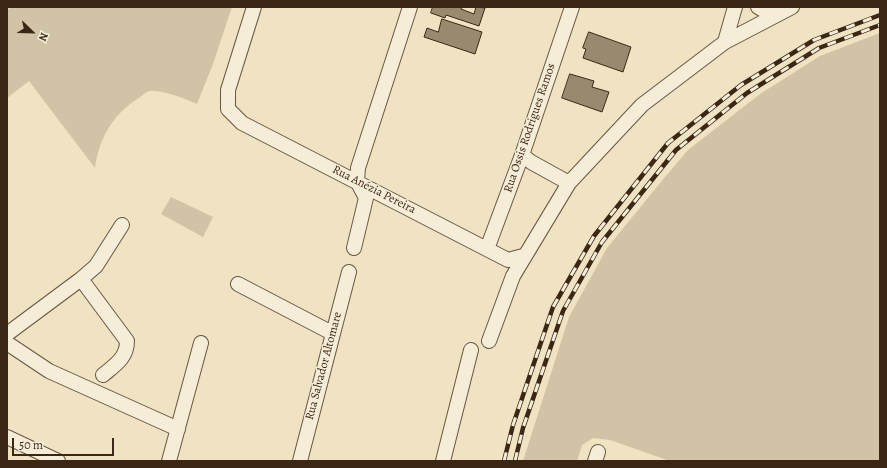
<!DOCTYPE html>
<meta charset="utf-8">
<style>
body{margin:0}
#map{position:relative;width:887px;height:468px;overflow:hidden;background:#efe3c3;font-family:Alegreya,serif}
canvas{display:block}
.frame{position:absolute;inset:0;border:8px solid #3c2714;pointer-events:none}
.north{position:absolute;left:12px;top:12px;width:40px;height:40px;-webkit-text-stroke:3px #f5edd8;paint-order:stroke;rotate:113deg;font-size:11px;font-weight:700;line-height:16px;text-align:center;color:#3c2714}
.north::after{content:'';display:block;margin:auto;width:14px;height:18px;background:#3c2714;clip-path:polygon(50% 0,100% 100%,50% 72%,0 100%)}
.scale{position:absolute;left:12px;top:438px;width:102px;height:18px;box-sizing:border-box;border:2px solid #3c2714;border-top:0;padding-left:5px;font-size:12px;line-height:14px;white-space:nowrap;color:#3c2714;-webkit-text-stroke:3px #f5edd8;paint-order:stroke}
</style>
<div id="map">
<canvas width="887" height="468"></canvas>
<div class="frame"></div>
<div class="north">N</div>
<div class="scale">50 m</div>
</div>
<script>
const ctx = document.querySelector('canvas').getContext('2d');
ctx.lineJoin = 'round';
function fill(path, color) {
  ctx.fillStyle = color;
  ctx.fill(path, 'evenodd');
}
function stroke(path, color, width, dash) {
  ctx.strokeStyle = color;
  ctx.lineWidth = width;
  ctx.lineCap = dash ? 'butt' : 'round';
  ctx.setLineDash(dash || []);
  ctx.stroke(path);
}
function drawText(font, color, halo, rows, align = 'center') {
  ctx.font = font + ' Alegreya,serif';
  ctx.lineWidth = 3;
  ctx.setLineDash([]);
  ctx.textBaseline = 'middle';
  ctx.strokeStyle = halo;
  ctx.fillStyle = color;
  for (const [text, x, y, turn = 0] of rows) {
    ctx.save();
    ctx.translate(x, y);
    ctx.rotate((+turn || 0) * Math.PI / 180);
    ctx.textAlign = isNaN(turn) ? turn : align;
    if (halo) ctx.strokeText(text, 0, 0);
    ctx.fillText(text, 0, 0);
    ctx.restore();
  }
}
fill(new Path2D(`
 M11,7H232L213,64L197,104C186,99 161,89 149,91C146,92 141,96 139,98C113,114 99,138 95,168L29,81L7,98V10Z
 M880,33V461H670L610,440L593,438L582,445L577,461H523L569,317L607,248L665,177L688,150L760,94L820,56Z
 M171,197L213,217L203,237L161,214Z`), '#d1c3a5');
const building = new Path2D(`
 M433,7H462L461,9L474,14L476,7L485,8L479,26L446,15L445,18L431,13Z
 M442,19L482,32L475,54L424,37L427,28L438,32Z
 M589,32L631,47L623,72L583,58L586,49L583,48Z
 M570,74L594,81L592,87L609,92L602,112L562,98Z`);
fill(building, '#99896f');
stroke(building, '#3c2714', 1);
const minor = new Path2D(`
 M254,7L228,90V109L242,123L508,260L523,256
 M758,7L765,11L781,12
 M725,42L735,7
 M522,155L531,162L569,183
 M354,248L366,198L357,181L358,168L410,7
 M487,249L522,155L572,7
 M81,279L127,341C127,358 115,365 103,375
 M238,284L332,333
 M7,334L81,279L96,266L122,225
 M489,341L513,276L569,183L642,105L725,42L792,7
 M7,343L49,371L178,429
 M7,437L58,461
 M169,461L201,343
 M300,461L349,272
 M443,461L471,350
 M595,461L598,452`);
stroke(minor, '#695640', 16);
stroke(minor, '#f5edd8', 14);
const rail = new Path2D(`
 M504,461L513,425L553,307L594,236L668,143L741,85L814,40L880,15
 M515,461L523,428L563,311L602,242L676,150L747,93L819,48L880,25`);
stroke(rail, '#3c2714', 4.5);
stroke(rail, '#f5edd8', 3, [9]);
drawText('12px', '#3c2714', '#f5edd8', [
 ["Rua Ossis Rodrigues Ramos",530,128,-71],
 ["Rua Anézia Pereira",374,190,27],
 ["Rua Salvador Altomare",324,366,-75]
]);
</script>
